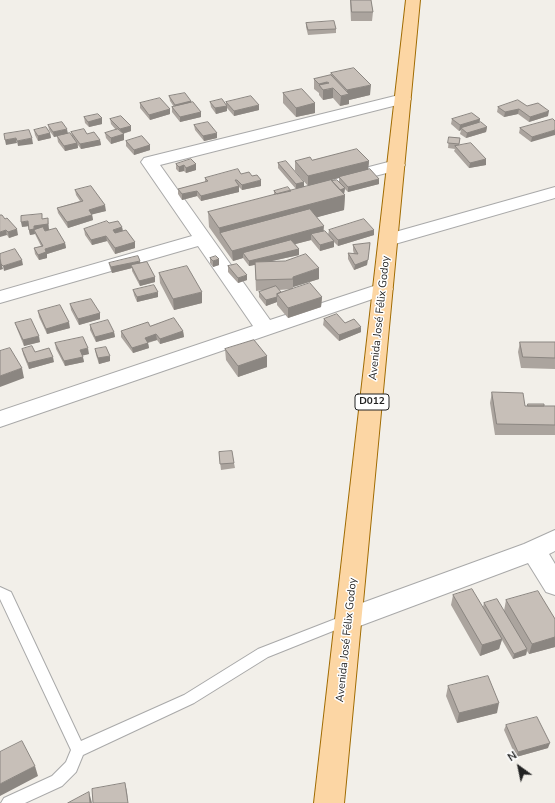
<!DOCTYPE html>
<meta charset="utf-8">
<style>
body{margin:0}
#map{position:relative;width:555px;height:803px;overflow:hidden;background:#f2efe9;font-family:"Nunito Sans",sans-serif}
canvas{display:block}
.north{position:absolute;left:499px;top:747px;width:40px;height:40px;-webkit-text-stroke:3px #fff;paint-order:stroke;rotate:327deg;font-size:11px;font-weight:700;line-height:16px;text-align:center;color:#222}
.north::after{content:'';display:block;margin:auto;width:14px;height:18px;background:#222;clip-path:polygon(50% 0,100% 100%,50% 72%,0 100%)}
</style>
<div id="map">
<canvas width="555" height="803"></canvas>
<div class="north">N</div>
</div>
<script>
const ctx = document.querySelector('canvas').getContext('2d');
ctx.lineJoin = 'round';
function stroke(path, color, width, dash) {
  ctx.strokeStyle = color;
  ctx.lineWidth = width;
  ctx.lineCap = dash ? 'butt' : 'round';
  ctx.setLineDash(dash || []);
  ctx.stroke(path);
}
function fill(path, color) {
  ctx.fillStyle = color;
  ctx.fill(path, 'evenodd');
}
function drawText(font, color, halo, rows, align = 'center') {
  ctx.font = font + ' "Nunito Sans",sans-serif';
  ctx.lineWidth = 3;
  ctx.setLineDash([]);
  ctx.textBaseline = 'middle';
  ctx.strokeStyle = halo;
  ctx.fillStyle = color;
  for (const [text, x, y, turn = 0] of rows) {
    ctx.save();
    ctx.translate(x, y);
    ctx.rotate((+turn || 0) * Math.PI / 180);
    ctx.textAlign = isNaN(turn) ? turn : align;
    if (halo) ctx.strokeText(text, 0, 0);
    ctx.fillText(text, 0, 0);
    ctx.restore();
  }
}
const lane = new Path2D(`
 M0,587L11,592L81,741L184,695L258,649L348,614L353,615L355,619L353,623L268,657L194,703L83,755L76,772L62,786L25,803H1L4,798L52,776L66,762L71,750L0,599Z`);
const street = new Path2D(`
 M403,94L409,96L411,99L409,102L160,165L270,320L383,283L390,285L393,289L390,293L0,427V411L253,326L198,246L0,303V291L192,236L141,162L144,158Z
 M396,160L402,161L405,165L402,169L344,184L338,183L335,179L338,175Z
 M555,187V198L388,246L381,244L379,240L381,236Z
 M555,530V551L549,554L555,564V595L546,592L528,563L349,630L340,627L336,619L340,611L524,544Z`);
const primary = new Path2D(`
 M406,0H420L344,803H314Z`);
stroke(lane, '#a9a9a9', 2);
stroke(street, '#a9a9a9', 2);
stroke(primary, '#a06b00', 2);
fill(lane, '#fff');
fill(street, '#fff');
fill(primary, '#fcd6a4');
fill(new Path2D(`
 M350,0H371L373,12L372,21H351Z
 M306,23L336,29V33L308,35L306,27Z
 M331,73L370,95L349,100V104L340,106L333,98L323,100L319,95V93L314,89V79L330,75Z
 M283,93L315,103V113L296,117L283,103Z
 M169,96L191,101L192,103L201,112V117L180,122L172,112V107H174L170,101Z
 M210,102L226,104V102L259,110L234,116L227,108V111L216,114L211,107Z
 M140,103L170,109V114L150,120L140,108Z
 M527,106L548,116L529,122L518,114L504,117L497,112L498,107Z
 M84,117L102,118V124L89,127L85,123Z
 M110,119L131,126V131L123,134L124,140L111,144L106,138L105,133L116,130L111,124Z
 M452,119H480L479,123L487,127L486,132L466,138L460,134L461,130L459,131L451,124Z
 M555,121L531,142L519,133L520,128Z
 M48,125L72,135L71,132L87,134L100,140L101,145L81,149L78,145V148L65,151L58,142L57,136L54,137L49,130Z
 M194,125L217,138L204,141L195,130Z
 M34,130L50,133L51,138L38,141L35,135Z
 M449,137L460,138L459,145L486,159V165L469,168L454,151L455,149L448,148Z
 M126,141L150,145V150L134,155L126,146Z
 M312,160L369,161L368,169L379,184L348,192L342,186L345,188L344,194H343L345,195L344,210L317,217L324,231L328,235L329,230H374V235L338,246L334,242V247L320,251L311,240L295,244L299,249V255L272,261L319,279L293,287V289L322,297L321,307L288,318L277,305V302L266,306L259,297V292L264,290L256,291L255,265L249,266L243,258L233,261L209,227L208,212L274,195V191H291L332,181L339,182V178L308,186L295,171V161ZM292,289L281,292L279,290Z
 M278,163L304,182L296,189L278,168Z
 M176,164H196V170L186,173L184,171L179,172L176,169Z
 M241,174L261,186L242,190L239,187V192L201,201L197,196L182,200L178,194V189L205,182V178Z
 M75,190L106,211L92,214L93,220L68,228L58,213L57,208L80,201L76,195Z
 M0,215L18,235L9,238L7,235Z
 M42,219L49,229L65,243L66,248L47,254V258L39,260L35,254L34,248L41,246L35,234L30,235L28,226L22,227Z
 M109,223L122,227L123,231L135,242V248L115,254L107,241L92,245L85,235L84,229Z
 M370,243L367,265L354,270L348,259V253L354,254L353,250V245Z
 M210,258L219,265L213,267L210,263Z
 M109,263H141L155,277V282L140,286L132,271V268L112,273L110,268Z
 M228,266L247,280L238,283L228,272Z
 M159,273L202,303L174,310L160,283Z
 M133,290L158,297L137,302L134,295Z
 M70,304L100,313V319L79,325L71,310Z
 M38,311L70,328L47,334L39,317Z
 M324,319L345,323L361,332L339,341L323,325Z
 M15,323L40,342L24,346L17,329Z
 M90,325L114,332L115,337L96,342L90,330Z
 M150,326L183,331L184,337L160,344L157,340L148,343L149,348L133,353L121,337V331Z
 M520,342H555V369L521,368L518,352Z
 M55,343L89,354L82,355L84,362L65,366L56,349Z
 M22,349L35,352L54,362L29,369L23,354Z
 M95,349L110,361L99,364L96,355Z
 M225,349L267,356V367L238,377L226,360Z
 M492,392L525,406H527L528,404L544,406H555V435H495L490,403Z
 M219,452L234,463L235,468L221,470Z
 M453,595L483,607L484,603L504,611L506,600L555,619V647L529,654L527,651L526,655L513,659L502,640L499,649L480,656L451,605Z
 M448,686L497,713L457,723L446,696Z
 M506,725L548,748L516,757L504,730Z`), '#aba49e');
fill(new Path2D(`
 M327,82V90L333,88V98L323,100V90L319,85V94V84Z
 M371,85L370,95L349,100V104L340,106L341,96L347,95V90Z
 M191,101L192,106L176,110L175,105Z
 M315,103V113L296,117V108Z
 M259,105V110L234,116V111Z
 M227,106V111L216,114L215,108Z
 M170,109V114L150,120L149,115Z
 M519,109L518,114L504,117L505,112Z
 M549,111L548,116L529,122L530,117Z
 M201,112V117L180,122V117Z
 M102,118V124L89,127L88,122Z
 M480,119L479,125L461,128V130L459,131L460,125Z
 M131,126V131L121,134L120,129Z
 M487,127L486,132L466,138L467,133Z
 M67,129L68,134L54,137L53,132Z
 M555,130V135L531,142L532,137Z
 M50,133L51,138L38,141V136Z
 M217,133V138L204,141L203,136Z
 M124,134V140L111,144V138Z
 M16,138L17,143L6,145L5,140Z
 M32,138L33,144L18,146L17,141Z
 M100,140L101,145L81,149L80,144Z
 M77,143L78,148L65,151L64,146Z
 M150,145V150L134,155V150Z
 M486,159V165L469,168L470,163Z
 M369,161L368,171L339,177V178L308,186V176Z
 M196,164V170L186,173V168Z
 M184,165V171L179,172V167Z
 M379,179V184L348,192V187Z
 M261,180V186L242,190V185Z
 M304,182V187L296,189V184Z
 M239,186V192L201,201V196Z
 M345,188L344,194L332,197L333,192Z
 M197,191V196L182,200V194Z
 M345,195L344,210L226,242L220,233L219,228Z
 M105,205L106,211L90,215L89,210Z
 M92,215L93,220L68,228L67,222Z
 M48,218L49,230L35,232L34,226Z
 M28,221L29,226L22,227L21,222Z
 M324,226L323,236L311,234V240L246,257L243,253V258L233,261L232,251Z
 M122,227L123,233L114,235L113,230Z
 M17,229L18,235L9,238L8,232Z
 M34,229L35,234L30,235L29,230Z
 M6,230L7,235L0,237V232Z
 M374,230V235L338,246V240Z
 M106,236L107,241L92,245L91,240Z
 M334,241V247L320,251V245Z
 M135,242V248L115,254V248Z
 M65,243L66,248L47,254V258L39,260L38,255L45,249Z
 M370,243L367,265L354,270L355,265Z
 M299,249V255L249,266V261Z
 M0,259L3,269L0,270Z
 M219,259V265L213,267V261Z
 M22,260L23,265L4,271L3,266Z
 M140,261L141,266L131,265L132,268L112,273L111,267Z
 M319,268V279L293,287V277Z
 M247,275V280L238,283V278Z
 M155,277V282L140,286L139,281Z
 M158,292V297L137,302V297Z
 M202,292V303L174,310L173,299Z
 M277,297V302L266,306V300Z
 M322,297L321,307L288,318V308Z
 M100,313V319L79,325L78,319Z
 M69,322L70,328L47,334L46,329Z
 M361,327V332L339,341V335Z
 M183,331L184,337L160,344V339Z
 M114,332L115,337L96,342L95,337Z
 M156,334L157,340L145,343V338Z
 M39,336L40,342L24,346L23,340Z
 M148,343L149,348L133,353L132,348Z
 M88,348L89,354L81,356L80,350Z
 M110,356V361L99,364L98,358Z
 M267,356V367L238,377V366Z
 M53,357L54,362L29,369L28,363Z
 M83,357L84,362L65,366L64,361Z
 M22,368L24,378L0,387V376Z
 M555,637V647L529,654L532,644Z
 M502,639L499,649L480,656L482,645Z
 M527,649L526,655L513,659L514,654Z
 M499,703L497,713L457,723L459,713Z
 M550,743L548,748L516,757L518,752Z
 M35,766L38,776L0,796V784Z
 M125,783L127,792L128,803Z
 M89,792L92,803H90Z`), '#8b8681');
const building = new Path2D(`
 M351,0H371L373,12H352Z
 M334,21L336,29L308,30L306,23Z
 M354,68L371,85L347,90L331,73Z
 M331,75L349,94L341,96L333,88L323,90L319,85L329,83L327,82L319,84L314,79Z
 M302,89L315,103L296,108L283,93Z
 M185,93L191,101L175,105L169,96Z
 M251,96L259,105L234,111L226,102Z
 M160,98L170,109L149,115L140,103Z
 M222,99L227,106L215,108L210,102Z
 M518,100L527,106L538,103L549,111L530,117L519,109L505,112L498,107Z
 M193,102L201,112L180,117L172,107Z
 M472,113L480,119L460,125L452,119Z
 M98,114L102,118L88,122L84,117Z
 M121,116L131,126L120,129L110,119Z
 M553,119L555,121V130L532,137L520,128Z
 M62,122L67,129L53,132L48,125Z
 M208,122L217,133L203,136L194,125Z
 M481,122L487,127L467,133L461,128Z
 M46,127L50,133L38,136L34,130Z
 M84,129L87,134L94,132L100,140L80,144L71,132Z
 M118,129L124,134L111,138L105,133Z
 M29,130L32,138L17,141L16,138L5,140L4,134Z
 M70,133L77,143L64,146L57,136Z
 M142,136L150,145L134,150L126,141Z
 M449,137L460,138L459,144L448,143Z
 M471,143L486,159L470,163L455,146Z
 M357,149L369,161L308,176L295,161L310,157L312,160Z
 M191,159L196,164L186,168L184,165L179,167L176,164Z
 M286,161L304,182L296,184L278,163Z
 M238,169L241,174L249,172L252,176L257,175L261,180L242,185L237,180H235L239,186L201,196L197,191L182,194L178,189L208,181L205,178Z
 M370,169L379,179L348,187L339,177Z
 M331,180L345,195L219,228L208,212Z
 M337,180L345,188L340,190L332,181Z
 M91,186L105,205L89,210L92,215L67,222L57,208L83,201L75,190Z
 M288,187L291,191L277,194L274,191Z
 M310,209L324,226L232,251L220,233Z
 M42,214V219L48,218V224L34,226V229L29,230L28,221L21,222V216Z
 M0,215H2L5,219L7,218L17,229L8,232L6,230L0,232Z
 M364,219L374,230L338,240L329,230Z
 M107,221L109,223L118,221L122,227L113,230L115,233L126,230L135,242L115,248L106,236L91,240L84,229Z
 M43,227L45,231L56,228L65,243L45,249L46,252L38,255L34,248L43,246L34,230Z
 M325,231L334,241L320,245L311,234Z
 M291,240L299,249L249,261L243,253Z
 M370,243L368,260L355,265L348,253L358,254L353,245Z
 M15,249L22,260L3,266L1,264L0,258V254Z
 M306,254L319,268L293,277V279L256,280L255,262L285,261Z
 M138,256L140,261L111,267L109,263Z
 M216,256L219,259L213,261L210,258Z
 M147,262L155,277L139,281L131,265Z
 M237,264L247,275L238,278L228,266Z
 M187,266L202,292L173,299L159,273Z
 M310,283L322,297L288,308L277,294Z
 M154,285L158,292L137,297L133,290Z
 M276,286L281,292L277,294V297L266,300L259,292Z
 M91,299L100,313L78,319L70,304Z
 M60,305L69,322L46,329L38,311Z
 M337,314L345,323L354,319L361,327L339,335L324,319Z
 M174,318L183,331L160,339L156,334L145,338L148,343L132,348L121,331L148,322L150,326Z
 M31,319L39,336L23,340L15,323Z
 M108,320L114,332L95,337L90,325Z
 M83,337L88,348L80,350L83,357L64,361L55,343Z
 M254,340L267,356L238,366L225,349Z
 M520,342H555V358L523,357Z
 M32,346L35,352L49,348L53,357L28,363L22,349Z
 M106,347L110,356L98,358L95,349Z
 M10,348L22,368L0,376V351Z
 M492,392L523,393L525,406H555V425L497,424Z
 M528,404H544V406H528Z
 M232,451L234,463L220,464L219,452Z
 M472,589L502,639L482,645L453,595Z
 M538,591L555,619V637L532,644L506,600Z
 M497,599L527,649L514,654L484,603Z
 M488,676L499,703L459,713L448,686Z
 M537,717L550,743L518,752L506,725Z
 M22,741L35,766L0,784V752Z
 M125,783L128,803H93L92,789Z
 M89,792L90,803H68Z`);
fill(building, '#c7bfb8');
stroke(building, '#8b8681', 1);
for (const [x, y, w] of [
 [372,402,34]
]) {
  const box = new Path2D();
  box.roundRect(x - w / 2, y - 8, w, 16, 3);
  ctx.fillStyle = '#fff';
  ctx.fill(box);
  stroke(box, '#222', 1);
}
drawText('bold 10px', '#222', null, [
 ["D012",372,402]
]);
drawText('11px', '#222', '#fff', [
 ["Avenida José Félix Godoy",380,318,-84],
 ["Avenida José Félix Godoy",347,640,-84]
]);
</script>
